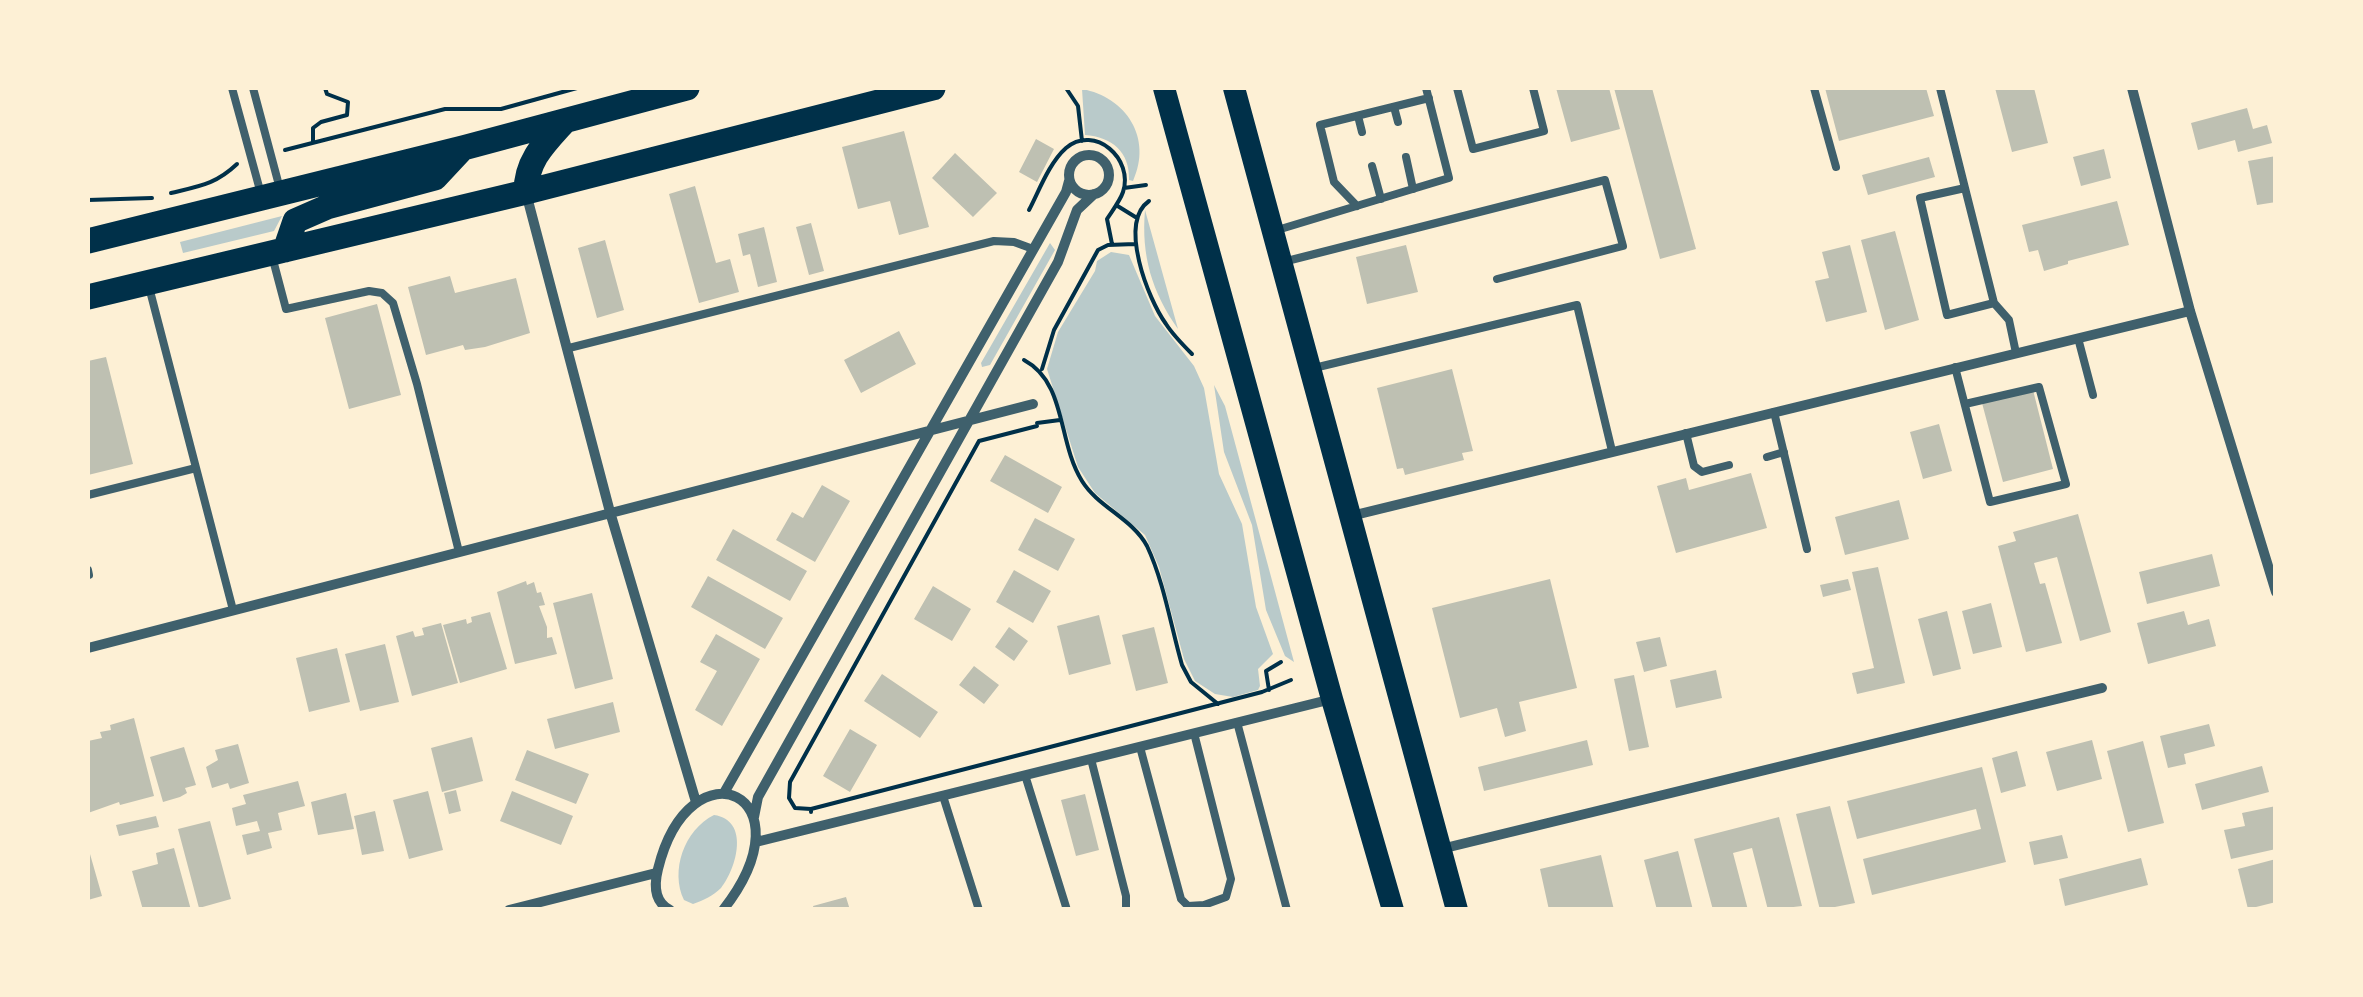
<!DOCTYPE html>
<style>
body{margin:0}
#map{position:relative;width:2363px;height:997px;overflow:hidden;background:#fdf0d5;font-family:Rubik,sans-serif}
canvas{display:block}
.frame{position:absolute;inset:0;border:90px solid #fdf0d5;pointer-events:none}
</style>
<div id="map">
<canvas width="2363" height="997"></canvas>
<div class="frame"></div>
</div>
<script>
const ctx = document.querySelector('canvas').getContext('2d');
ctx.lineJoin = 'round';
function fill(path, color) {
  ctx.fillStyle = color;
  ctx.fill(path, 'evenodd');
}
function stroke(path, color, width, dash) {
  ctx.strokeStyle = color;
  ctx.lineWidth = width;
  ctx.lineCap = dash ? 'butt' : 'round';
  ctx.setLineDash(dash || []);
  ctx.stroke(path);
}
fill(new Path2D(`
 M1082,89C1126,97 1153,138 1133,181L1129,180C1130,152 1112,137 1085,135Z
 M1145,210L1178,329C1152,292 1141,256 1145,210Z
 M282,216L274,231L183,253L180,242Z
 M1050,243L1055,250L990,365L982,367L981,363Z
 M1111,252L1129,255L1155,316L1194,366L1204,388L1219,474L1242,524L1256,607L1273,654L1258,669L1260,686L1258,690L1233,697L1215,694L1195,681L1184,659L1159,567L1145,535L1095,493L1078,467L1047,369L1058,332L1095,271L1097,261Z
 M1214,385L1225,406L1294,662L1285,656L1266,610L1252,525L1224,452Z
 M714,815C750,820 737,868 721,888C713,896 704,900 693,904L684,900C670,871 684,830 714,815Z`), '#b9caca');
fill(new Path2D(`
 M1556,88H1609L1620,129L1571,142Z
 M1614,88H1652L1696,249L1660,259Z
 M1825,88H1926L1934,116L1839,141Z
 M1995,88H2034L2048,143L2012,152Z
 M2247,108L2253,129L2267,125L2272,143L2238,152L2235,140L2198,150L2191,123Z
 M904,131L929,227L899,235L890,201L858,209L842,147Z
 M1036,139L1054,149L1037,182L1019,172Z
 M2104,149L2111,178L2081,186L2073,157Z
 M955,153L997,193L973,217L932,178Z
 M2276,156V202L2257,205L2248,161Z
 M1929,157L1935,177L1868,195L1862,175Z
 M695,186L716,263L730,259L739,292L699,303L669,194Z
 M2117,201L2129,245L2068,261V264L2044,271L2038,250L2029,252L2022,225Z
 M811,223L824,271L809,275L796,227Z
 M764,227L777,282L758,287L750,254L743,256L738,234Z
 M1895,231L1919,320L1885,330L1861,240Z
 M605,240L624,310L597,318L578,248Z
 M1406,245L1418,292L1367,304L1356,257Z
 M1850,245L1867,312L1826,322L1815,281L1829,278L1822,252Z
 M450,276L455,293L516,278L530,333L485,347L465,350L463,345L426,355L408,287Z
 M377,304L401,395L349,409L325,318Z
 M899,331L916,364L861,393L844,360Z
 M106,357L133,464L88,475V361Z
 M1452,369L1473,451L1462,453L1464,460L1405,475L1403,468L1397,469L1377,388Z
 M2033,390L2053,469L2003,482L1982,403Z
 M1939,424L1952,471L1923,479L1910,432Z
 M1005,455L1062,487L1048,513L990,481Z
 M1751,473L1767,528L1676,553L1657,486L1686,478L1689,490Z
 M822,485L850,501L815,562L776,540L792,512L803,518Z
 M1899,500L1909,539L1845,555L1835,517Z
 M2078,514L2111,632L2080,641L2057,557L2034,563L2040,584L2045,583L2062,643L2026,652L1998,546L2016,541L2013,532Z
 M1035,518L1075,539L1058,571L1018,550Z
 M733,529L807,571L790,601L716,560Z
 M2212,554L2220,586L2147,604L2139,572Z
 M1878,567L1905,683L1857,694L1852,673L1874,668L1852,572Z
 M1014,570L1051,591L1033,623L996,602Z
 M708,576L783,618L765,649L691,607Z
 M1550,579L1577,688L1519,702L1526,731L1505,737L1497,708L1460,718L1432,608Z
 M1848,579L1851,590L1823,597L1820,585Z
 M526,581L527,585L534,582L537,593L541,592L545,605L539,606L547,627V638L552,637L557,654L515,664L497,592Z
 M933,586L971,609L952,641L914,619Z
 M592,593L613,679L575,689L553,603Z
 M1991,603L2002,647L1973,654L1962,611Z
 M1947,611L1961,669L1933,676L1918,619Z
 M2184,611L2188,625L2209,619L2216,646L2148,664L2137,623Z
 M490,612L507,669L460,683L443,625L466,619L467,624L472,622L471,617Z
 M1099,615L1111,664L1069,675L1057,626Z
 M441,623L458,683L412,696L396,636L413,631L415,637L424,635L422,628Z
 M1009,627L1028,641L1014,661L995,647Z
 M1154,627L1168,683L1136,691L1122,635Z
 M716,634L760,659L722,726L695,710L717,671L700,662Z
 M1660,637L1667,666L1644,672L1636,642Z
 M385,644L399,702L360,711L345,654Z
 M337,648L350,702L309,712L296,658Z
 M974,666L999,685L984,704L959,685Z
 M1716,670L1722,698L1676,708L1670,680Z
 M882,674L938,712L920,738L864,701Z
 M1634,675L1649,747L1629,751L1614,679Z
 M613,702L620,732L555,749L547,719Z
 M134,718L154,796L120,805L119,802L88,813V741L102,738L100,732L111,730L110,725Z
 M2209,724L2215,746L2184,754L2186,764L2168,768L2160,736Z
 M850,729L877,745L850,792L823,776Z
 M472,737L483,781L442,792L431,748Z
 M1587,740L1593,765L1484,791L1478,767Z
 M2092,740L2102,779L2057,791L2046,752Z
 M2143,741L2164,823L2128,832L2107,751Z
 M238,744L249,783L230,789L228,783L212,788L206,767L218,760L215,750Z
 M184,747L196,785L185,788L187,793L180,797L163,802L150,757Z
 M527,750L589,774L576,804L515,780Z
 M2017,751L2026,786L2001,793L1992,758Z
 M2262,766L2269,792L2202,810L2195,784Z
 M1982,767L2006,862L1872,895L1863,859L1981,829L1976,809L1857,839L1847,801Z
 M298,781L305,806L278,813L282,830L268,833L272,848L247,855L242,835L260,831L257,821L236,826L232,808L246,804L243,795Z
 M456,790L461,811L449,814L444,793Z
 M428,791L443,850L409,859L393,800Z
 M512,791L573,816L561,845L500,821Z
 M346,793L354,829L318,835L311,802Z
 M1085,794L1099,850L1076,856L1061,800Z
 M1830,806L1855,903L1820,910L1796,814Z
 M2276,806V849L2231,859L2224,830L2245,826L2242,813Z
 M375,811L384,851L362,855L354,816Z
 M156,816L159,827L119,836L116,825Z
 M1779,817L1802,906L1768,910L1752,848L1733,853L1748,910H1713L1694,839Z
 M210,821L231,899L199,908L178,829Z
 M2062,835L2068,858L2034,865L2029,842Z
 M88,847L102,896L88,900Z
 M174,848L191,910H143L132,871L158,864L156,853Z
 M1678,851L1693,910H1657L1644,860Z
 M1601,855L1614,910H1549L1540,869Z
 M2141,858L2148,885L2065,906L2059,879Z
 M2276,859V902L2248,909L2238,869Z
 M846,897L850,910H814L813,906Z`), '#bec0b2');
stroke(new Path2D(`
 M1066,88L1078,106L1082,141
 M1120,88H1122
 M313,142V128L321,122L347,115L348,102L327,94L325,88
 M285,150L445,109H501L577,88
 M1124,188L1146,185
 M171,193C200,186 216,184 237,164
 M88,200L152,198
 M1149,201C1118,223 1148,299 1166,324C1173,335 1183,345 1192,354
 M1116,205L1137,218
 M1029,210C1039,191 1049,163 1066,148C1095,124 1134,159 1123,192C1120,201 1112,211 1107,219L1112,244
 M1024,360C1067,383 1057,441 1082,481C1098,507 1133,519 1147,546C1164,582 1171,627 1182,665L1191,682L1218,704
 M1042,369L1054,330L1098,250L1108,245L1135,244
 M1037,423L1060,420
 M1269,690L1266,671L1281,662
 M811,809L795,808L789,798L790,782L979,441L1037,426
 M811,812V809L1262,692L1291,680`), '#003049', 4);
stroke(new Path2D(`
 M232,88L261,194
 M253,88L280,189
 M1457,88L1473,149L1544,131L1533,88
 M1814,88L1836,167
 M1940,88L1965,188
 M1394,107L1398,122
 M1358,116L1362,132
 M1406,157L1413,189
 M1372,166L1381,199
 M1965,188L1994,303L1947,315L1920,198Z
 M1357,206L1334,182L1320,125L1429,98
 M1274,231L1449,178L1426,88
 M272,256L286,309L369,291L382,293L393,303L417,384L459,552
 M1283,262L1605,180L1623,246L1497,279
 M149,287L233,610
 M1994,303L2009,320L2016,353
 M2078,338L2093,395
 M569,348L994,241L1014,242L1033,249
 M1955,367L1990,502L2066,484L2039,387L1965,404
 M1314,368L1577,305L1612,451
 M1774,412L1807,549
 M1686,433L1694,466L1702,472L1729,465
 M1767,457L1784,452
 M88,495L196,468
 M88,570L89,575
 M1237,722L1287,910
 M1140,747L1181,899L1188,906L1204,905L1226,897L1231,879L1194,733
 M1091,759L1126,896V910
 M1025,775L1067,910
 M943,796L979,910`), '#3f606c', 8);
stroke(new Path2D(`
 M2132,88L2190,311L2276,592
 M1069 175a20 20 0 1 1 40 0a20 20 0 1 1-40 0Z
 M526,193L610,512L696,802
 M1351,516L2190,311
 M88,648L1033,404
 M724,793L1066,192L1069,181
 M754,817L758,797L772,772L1058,262L1077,210L1094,194
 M756,842L1332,699
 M1441,849L2102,688
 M509,910L656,873
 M670,910C654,902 654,885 658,869C690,739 814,794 723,910`), '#3f606c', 10);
stroke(new Path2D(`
 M1164,88L1332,699L1393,910
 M1234,88L1457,910`), '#003049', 22);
stroke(new Path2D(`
 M526,192C526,161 544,144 564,122
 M88,241L463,148L687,88
 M285,250L295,221L327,207L435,178L463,148
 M88,297L526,192L933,88`), '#003049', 25);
</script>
